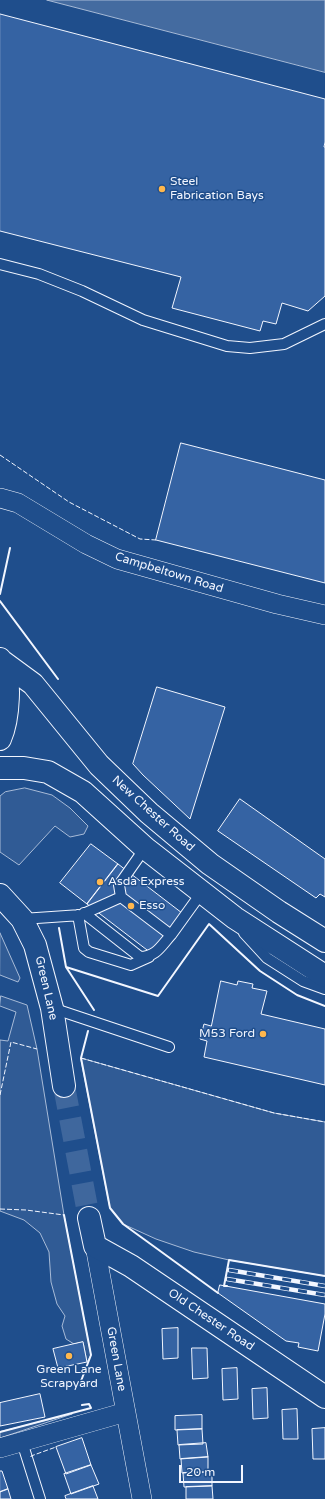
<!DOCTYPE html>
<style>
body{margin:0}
#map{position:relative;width:325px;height:1499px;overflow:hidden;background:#1f4e8c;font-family:"Varela Round",sans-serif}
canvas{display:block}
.scale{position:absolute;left:179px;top:1465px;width:64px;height:18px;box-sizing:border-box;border:2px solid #f2f6ff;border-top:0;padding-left:5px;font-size:12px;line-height:14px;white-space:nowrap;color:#f2f6ff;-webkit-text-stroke:3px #1f4e8c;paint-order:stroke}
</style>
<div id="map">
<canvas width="325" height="1499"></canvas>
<div class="scale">20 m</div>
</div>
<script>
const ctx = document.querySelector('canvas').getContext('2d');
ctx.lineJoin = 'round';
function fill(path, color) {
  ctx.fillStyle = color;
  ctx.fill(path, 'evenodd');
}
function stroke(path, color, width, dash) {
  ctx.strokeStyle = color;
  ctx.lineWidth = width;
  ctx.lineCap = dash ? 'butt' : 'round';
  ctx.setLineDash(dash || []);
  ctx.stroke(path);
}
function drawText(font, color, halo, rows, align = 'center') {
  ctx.font = font + ' "Varela Round",sans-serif';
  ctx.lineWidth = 3;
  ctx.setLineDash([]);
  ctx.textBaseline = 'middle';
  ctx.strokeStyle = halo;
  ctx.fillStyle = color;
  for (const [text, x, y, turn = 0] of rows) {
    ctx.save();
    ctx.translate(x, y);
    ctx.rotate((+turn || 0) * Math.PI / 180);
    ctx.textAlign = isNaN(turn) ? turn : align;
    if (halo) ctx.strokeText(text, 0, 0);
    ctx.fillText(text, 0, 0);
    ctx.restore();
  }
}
const built = new Path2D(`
 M25,788L52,795L70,808L88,826L84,834L70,837L55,826L19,865L0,852V796L5,792Z
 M0,933L20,978L18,982L0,975Z
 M1,996L27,1005L37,1049L64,1215L91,1355L87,1362L83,1342L74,1344L66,1339L62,1326L65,1316L57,1304L51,1282L49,1252L40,1233L24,1220L0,1211V1040L8,1041L16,1012L0,1006Z
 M81,1058L274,1113L325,1122V1276L229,1260L194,1252L156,1239L123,1224L110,1208Z
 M72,1414L0,1438V1432Z`);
fill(built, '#305b95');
stroke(built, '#a8bbd7', 1);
const water = new Path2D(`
 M47,0H325V72Z`);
fill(water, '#446ba0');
stroke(water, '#a8bbd7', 1);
const building = new Path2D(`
 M0,14L325,99V142L324,147H325V296L308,311L282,303L276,324L263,321L260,331L172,308L181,277L0,231Z
 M181,443L325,480V583L156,540Z
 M157,687L225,707L190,819L143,775L133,764Z
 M240,799L325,859V897L320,894L316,898L218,831Z
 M91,844L118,864L87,904L60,883Z
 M118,864L182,913L151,953L87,904Z
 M221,981L237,985L238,981L253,984L252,988L267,991L261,1014L325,1029V1085L204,1057L207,1041L200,1039L204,1024L211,1026Z
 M220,1285L325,1304V1314L318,1351L298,1347L299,1343L286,1341L218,1293Z
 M178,1328V1358L163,1359L162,1329Z
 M83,1342L87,1362L58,1368L53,1349Z
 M192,1348H207L208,1378L193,1379Z
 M237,1368L238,1399L223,1400L222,1369Z
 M267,1388L268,1418L253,1419L252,1389Z
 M40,1394L45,1417L0,1426V1403Z
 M297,1409L298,1439H283L282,1410Z
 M202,1415V1429L175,1430V1416Z
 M325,1428V1459H313L312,1429Z
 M202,1429L203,1444L178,1445L177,1430Z
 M82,1438L91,1465L66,1474L56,1447Z
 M206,1443L208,1457L180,1459L179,1445Z
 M208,1457V1472L182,1473L181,1459Z
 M91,1465L99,1484L71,1494L64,1474Z
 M0,1471H2L8,1489L0,1492Z
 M212,1472V1486L184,1487L183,1473Z
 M93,1486L98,1499H66L65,1496Z
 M212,1486L213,1499H186V1487Z
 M8,1489L11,1499H0V1492Z`);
fill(building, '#3563a3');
stroke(building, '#f2f6ff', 1);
stroke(new Path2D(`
 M64,1086L89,1218`), '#3f679d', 22, [22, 11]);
const service = new Path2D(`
 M0,264L39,274L82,291L143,320L227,346L250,348L284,344L325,324
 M145,848L119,885L121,897L171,935L202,892
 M84,913L140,957C156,957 161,946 171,935
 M78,915L84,948L89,952L131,965L149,957
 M22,919L81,915L121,897
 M244,933L267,958L303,981L325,989
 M52,1008L169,1047
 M22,1442L40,1499`);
const minor = new Path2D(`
 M0,498L18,503L86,544L117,559L277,604L325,615
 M95,1246L142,1499
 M0,1448L126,1412`);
const secondary = new Path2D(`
 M0,895L22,919L35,945L52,1008L64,1086
 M89,1218L95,1246L131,1266L325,1397`);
const trunk = new Path2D(`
 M0,659C13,674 8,721 0,739
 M3,662L33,684L99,765L149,813L210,864L279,912L325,941
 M0,768H24L48,772L83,792L145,848L235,918L325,976`);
stroke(service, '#f2f6ff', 12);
stroke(minor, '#f2f6ff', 20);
stroke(secondary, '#f2f6ff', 24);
stroke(trunk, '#f2f6ff', 24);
stroke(service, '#1f4e8c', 10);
stroke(minor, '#1f4e8c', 19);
stroke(secondary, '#1f4e8c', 22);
stroke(trunk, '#1f4e8c', 22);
const rail = new Path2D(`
 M229,1270L325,1286
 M227,1279L325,1295`);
stroke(rail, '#f2f6ff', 4.5);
stroke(rail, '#1f4e8c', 3, [9]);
stroke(new Path2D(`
 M0,455L69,502L140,539L156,540
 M81,1058L274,1113L325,1122
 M0,1095L11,1042L37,1049
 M0,1209L26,1210L64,1215
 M31,1457V1456L56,1447`), '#f2f6ff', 1, [5, 2]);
stroke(new Path2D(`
 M0,594L10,548
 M0,601L58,679
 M59,928L66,967L94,1010
 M66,967L158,996L209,924L260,971L297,995L325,1006
 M88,1031L81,1058L110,1208L123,1224L218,1293
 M64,1215L91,1355L81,1381
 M227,1286H224L229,1260L325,1276
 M0,1432L91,1408L89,1404L82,1405`), '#f2f6ff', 2);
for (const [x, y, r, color] of [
 [162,189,4,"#ffb74d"],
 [100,882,4,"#ffb74d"],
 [131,906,4,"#ffb74d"],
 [263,1034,4,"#ffb74d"],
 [69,1356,4,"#ffb74d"]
]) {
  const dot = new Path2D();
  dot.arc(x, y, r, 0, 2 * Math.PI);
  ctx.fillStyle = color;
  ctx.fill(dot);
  stroke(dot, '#1f4e8c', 1.5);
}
drawText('12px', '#f2f6ff', '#1f4e8c', [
 ["Steel",170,182],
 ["Fabrication Bays",170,196],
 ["Asda Express",108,882],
 ["Esso",139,906],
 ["M53 Ford",255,1034,"right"],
 ["Green Lane",69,1370,"center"],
 ["Scrapyard",69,1384,"center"]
], 'left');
drawText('12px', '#f2f6ff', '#1f4e8c', [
 ["Campbeltown Road",169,573,17],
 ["New Chester Road",153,814,42],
 ["Green Lane",46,988,77],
 ["Old Chester Road",211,1320,34],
 ["Green Lane",116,1359,80]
]);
</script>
